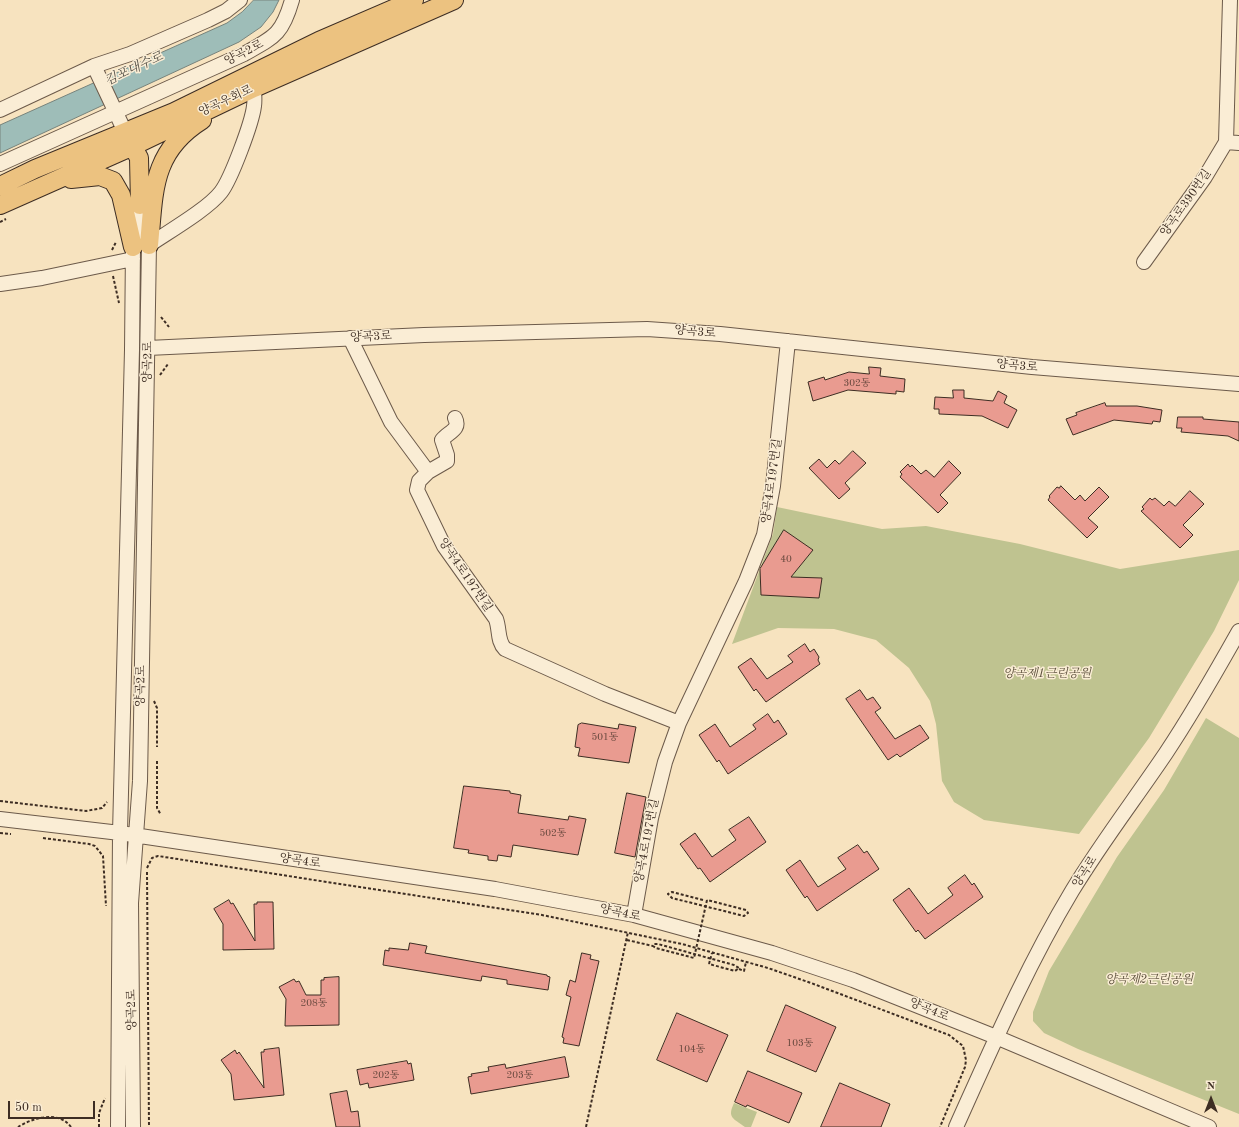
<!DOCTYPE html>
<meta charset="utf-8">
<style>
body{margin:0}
#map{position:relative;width:1239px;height:1127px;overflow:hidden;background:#f7e3bf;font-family:"Old Standard TT",serif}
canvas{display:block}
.north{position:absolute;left:1191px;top:1079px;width:40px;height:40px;-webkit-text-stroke:3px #faedd5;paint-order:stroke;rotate:0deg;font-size:11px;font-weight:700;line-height:16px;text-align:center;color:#3d2d23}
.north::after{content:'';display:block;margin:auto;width:14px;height:18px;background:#3d2d23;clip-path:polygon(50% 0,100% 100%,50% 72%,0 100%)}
.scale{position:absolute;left:8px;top:1101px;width:87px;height:18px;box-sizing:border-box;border:2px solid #3d2d23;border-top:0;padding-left:5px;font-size:12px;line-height:14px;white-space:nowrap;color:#3d2d23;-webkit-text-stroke:3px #faedd5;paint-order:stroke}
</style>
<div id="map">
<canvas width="1239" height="1127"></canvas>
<div class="north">N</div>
<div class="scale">50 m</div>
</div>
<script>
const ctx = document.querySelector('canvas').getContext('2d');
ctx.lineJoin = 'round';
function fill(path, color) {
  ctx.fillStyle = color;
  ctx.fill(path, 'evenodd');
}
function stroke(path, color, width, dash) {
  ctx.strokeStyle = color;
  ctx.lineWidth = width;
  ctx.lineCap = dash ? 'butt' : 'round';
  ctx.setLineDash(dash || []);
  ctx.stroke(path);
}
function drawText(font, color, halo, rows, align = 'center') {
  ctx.font = font + ' "Old Standard TT","Noto Serif KR",serif';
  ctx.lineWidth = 3;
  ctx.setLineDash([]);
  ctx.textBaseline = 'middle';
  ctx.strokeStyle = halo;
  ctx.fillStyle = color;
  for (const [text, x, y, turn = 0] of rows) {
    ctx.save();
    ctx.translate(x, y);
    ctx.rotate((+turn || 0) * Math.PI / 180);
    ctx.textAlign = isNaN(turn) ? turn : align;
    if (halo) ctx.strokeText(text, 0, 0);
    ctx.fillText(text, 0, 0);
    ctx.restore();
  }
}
fill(new Path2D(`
 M777,507L882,529L926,526L1020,544L1120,569L1239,550V580L1214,631L1149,738L1079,834L984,820L954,802L942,781L936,724L930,701L909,668L876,640L834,629L778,628L732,644L773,534Z
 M1206,718L1239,738V1114L1078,1049L1044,1033L1033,1021V1012L1049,971L1117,857L1164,790Z
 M734,1103L757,1112L751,1127H745C733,1118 727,1118 734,1103Z`), '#bfc390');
const water = new Path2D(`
 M254,0H279L273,12L261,27L239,42L0,153V125L227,23L242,12Z`);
fill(water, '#9ebdb8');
stroke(water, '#77837c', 1);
const building = new Path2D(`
 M869,367L881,368L880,376L905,379L904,392L896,391V394L848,390L813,401L808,382L824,377L825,380L849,372L869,374Z
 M953,390H964V398L993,401L998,391L1007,396L1004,403L1017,410L1008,428L982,416L939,414V409H934L935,397L953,398Z
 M1105,403L1106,406H1137L1162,410L1160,422L1153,421L1152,424L1114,420L1073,435L1066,419L1077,415L1076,413Z
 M1178,417H1203V419L1239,422V441L1228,436L1181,432L1182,428H1177Z
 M853,451L866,463L845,483L850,489L839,499L809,468L819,459L827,468L835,460L839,464Z
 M949,461L961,473L940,495L948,503L938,513L900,477L902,474L900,472L908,464L910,467L912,465L921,474L926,470L934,477Z
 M1061,486L1075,500L1080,495L1085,501L1099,487L1109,497L1088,518L1098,527L1087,538L1048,500L1050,497L1049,496L1057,487L1059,488Z
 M1190,491L1204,504L1183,525L1193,535L1180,548L1141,511L1144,509L1142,507L1150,498L1152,500L1155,498L1164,506L1169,501L1175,506Z
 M784,530L813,550L791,577L822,578L819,598L761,595L760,569Z
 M805,644L810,652L814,649L819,657L818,660L820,664L766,702L756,689L754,691L738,667L751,658L767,679L793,662L788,656Z
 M860,690L867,700L873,697L881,708L875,712L895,739L920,725L929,738L900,757L897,754L888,760L846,699Z
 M768,714L774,723L778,720L787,734L728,774L719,760L717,762L699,735L715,724L730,747L756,729L753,725Z
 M582,723L618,729L619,724L636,727L629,763L578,756L580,748L575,747L578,725Z
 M464,786L510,791V793L521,795L518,813L568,820L569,816L586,819L578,855L513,845L511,857L498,855L497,861L488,860V856L468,853L469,850L454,848Z
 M627,793L646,797L635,857L615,853Z
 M749,817L766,842L710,882L700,868L698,869L680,844L695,833L712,857L736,840L729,830Z
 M858,845L864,853L867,851L879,869L817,911L807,896L805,898L786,870L800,860L818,887L846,869L838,858Z
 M965,875L972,885L974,883L983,897L925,939L918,930L916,932L893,900L909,888L928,914L953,895L948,888Z
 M229,900L231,904L233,903L255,941L254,904H257V902H273L274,949L223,950V924L214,909Z
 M410,943L427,946L425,953L547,975V976L550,977L548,990L507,984V980L482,976L481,981L383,965L385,950L389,951V948L408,950Z
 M582,953L591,955L590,959L599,961L579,1046L563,1043L564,1038L562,1037L571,997L566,995L570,980L575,982Z
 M339,977V1025L285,1026L286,999L279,987L294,979L296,982L299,981L306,995H321V980H324V978Z
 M786,1005L836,1027L816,1072L767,1051Z
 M677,1013L728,1035L707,1082L657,1060Z
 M279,1048L284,1095L234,1100L231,1074L221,1060L235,1050L237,1054L239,1052L264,1088L261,1052H264V1050Z
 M565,1057L569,1077L471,1094L468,1077L472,1076L471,1074L489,1071L488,1067L505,1064L506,1068Z
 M407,1061L408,1064L411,1063L414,1080L369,1088L368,1083L360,1085L357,1070Z
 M748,1071L802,1093L789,1123L747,1105L746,1107L735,1102Z
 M840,1083L890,1104L881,1127H821Z
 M347,1091L351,1112L358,1111L360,1127H336L330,1094Z`);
fill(building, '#e99b90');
stroke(building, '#3d2d23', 1);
const minor = new Path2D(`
 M94,66L125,132
 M0,110L94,66L130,54L208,20L226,11L240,0
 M1226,142L1239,143
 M0,164L244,54C274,37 282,35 292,0
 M149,245C168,232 208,209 221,192C231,179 252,123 254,106C255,100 254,94 254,88
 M1144,262L1205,177L1226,142L1230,0
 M0,284L42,278L133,259
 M350,338L391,422L428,472L419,481L417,490L444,546L496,619C500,630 497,641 505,649L605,694L679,723
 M148,348L424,335L647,329L720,334L1032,367L1239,384
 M428,472L447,461V455L442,440C448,432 461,430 455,418
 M0,819L120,833L495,889L634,915L772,953L853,980L996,1037L1209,1127
 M634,915L651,818L665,762L679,723L746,581L764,535L773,486L788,341
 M118,1127L120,833L132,350L133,247L140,205
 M133,1127L131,903L140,781L149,245L147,235
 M956,1127C992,1047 1027,966 1072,891C1101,843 1135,799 1166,753C1192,714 1216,672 1239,631`);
const major = new Path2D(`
 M127,136L139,158L140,205
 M71,179L100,176L113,181L121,195L133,247
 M0,186L35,169L174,112L319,41L414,0
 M0,205L133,146L254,88L454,0
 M149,245C154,192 151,152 202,120`);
stroke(minor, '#6c5a4a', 16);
stroke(major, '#3d2d23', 20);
stroke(new Path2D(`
 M0,222L6,219
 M112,250L116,242
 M113,276L119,303
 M161,317L169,327
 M160,375L168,364
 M154,701L157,708V747
 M157,761V808L161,815
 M0,801L86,811L102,808L107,802
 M0,833L11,834
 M43,838L89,844L95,846L103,856L106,906
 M147,868L152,858L158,856L542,915L682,944L768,968L811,983L949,1035L963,1046L966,1060L965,1067L940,1127
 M147,872L149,1127
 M703,900L672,892L668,894L672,898L744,916L748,913L746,910L707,900
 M627,940L653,946
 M709,964L712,953
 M739,969L744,971L746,962
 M18,1127C32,1118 59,1110 71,1127
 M99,1127V1113L105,1098
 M586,1127L628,932`), '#3d2d23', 2, [3, 2]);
stroke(minor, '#faedd5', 14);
stroke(major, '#ecc280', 18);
stroke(new Path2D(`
 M707,900L694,958L656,948L653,946L654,944H658L734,965L739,968L735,971L709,964`), '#3d2d23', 2, [3, 2]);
drawText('10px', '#68483e', null, [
 ["302동",857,383],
 ["40",786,559],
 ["501동",605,737],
 ["502동",553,833],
 ["208동",314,1003],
 ["103동",800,1043],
 ["104동",692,1049],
 ["202동",386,1075],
 ["203동",520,1075]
]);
drawText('12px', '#3d2d23', '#faedd5', [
 ["양곡2로",244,53,-27],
 ["양곡우회로",226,101,-25],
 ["양곡로390번길",1186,203,-55],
 ["양곡3로",695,332,5],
 ["양곡3로",371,337,-3],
 ["양곡2로",148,362,-89],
 ["양곡3로",1017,366,5],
 ["양곡4로197번길",772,481,-82],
 ["양곡4로197번길",465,575,56],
 ["양곡2로",141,686,-89],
 ["양곡4로197번길",647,841,-79],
 ["양곡4로",300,861,8],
 ["양곡로",1085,872,-57],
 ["양곡4로",620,913,12],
 ["양곡2로",132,1010,-91],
 ["양곡4로",929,1010,22]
]);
drawText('italic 12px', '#5e523e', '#faedd5', [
 ["양곡제1근린공원",1047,674],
 ["양곡제2근린공원",1149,980]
]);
drawText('italic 13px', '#555148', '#faedd5', [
 ["김포대수로",134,69,-25]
]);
</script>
